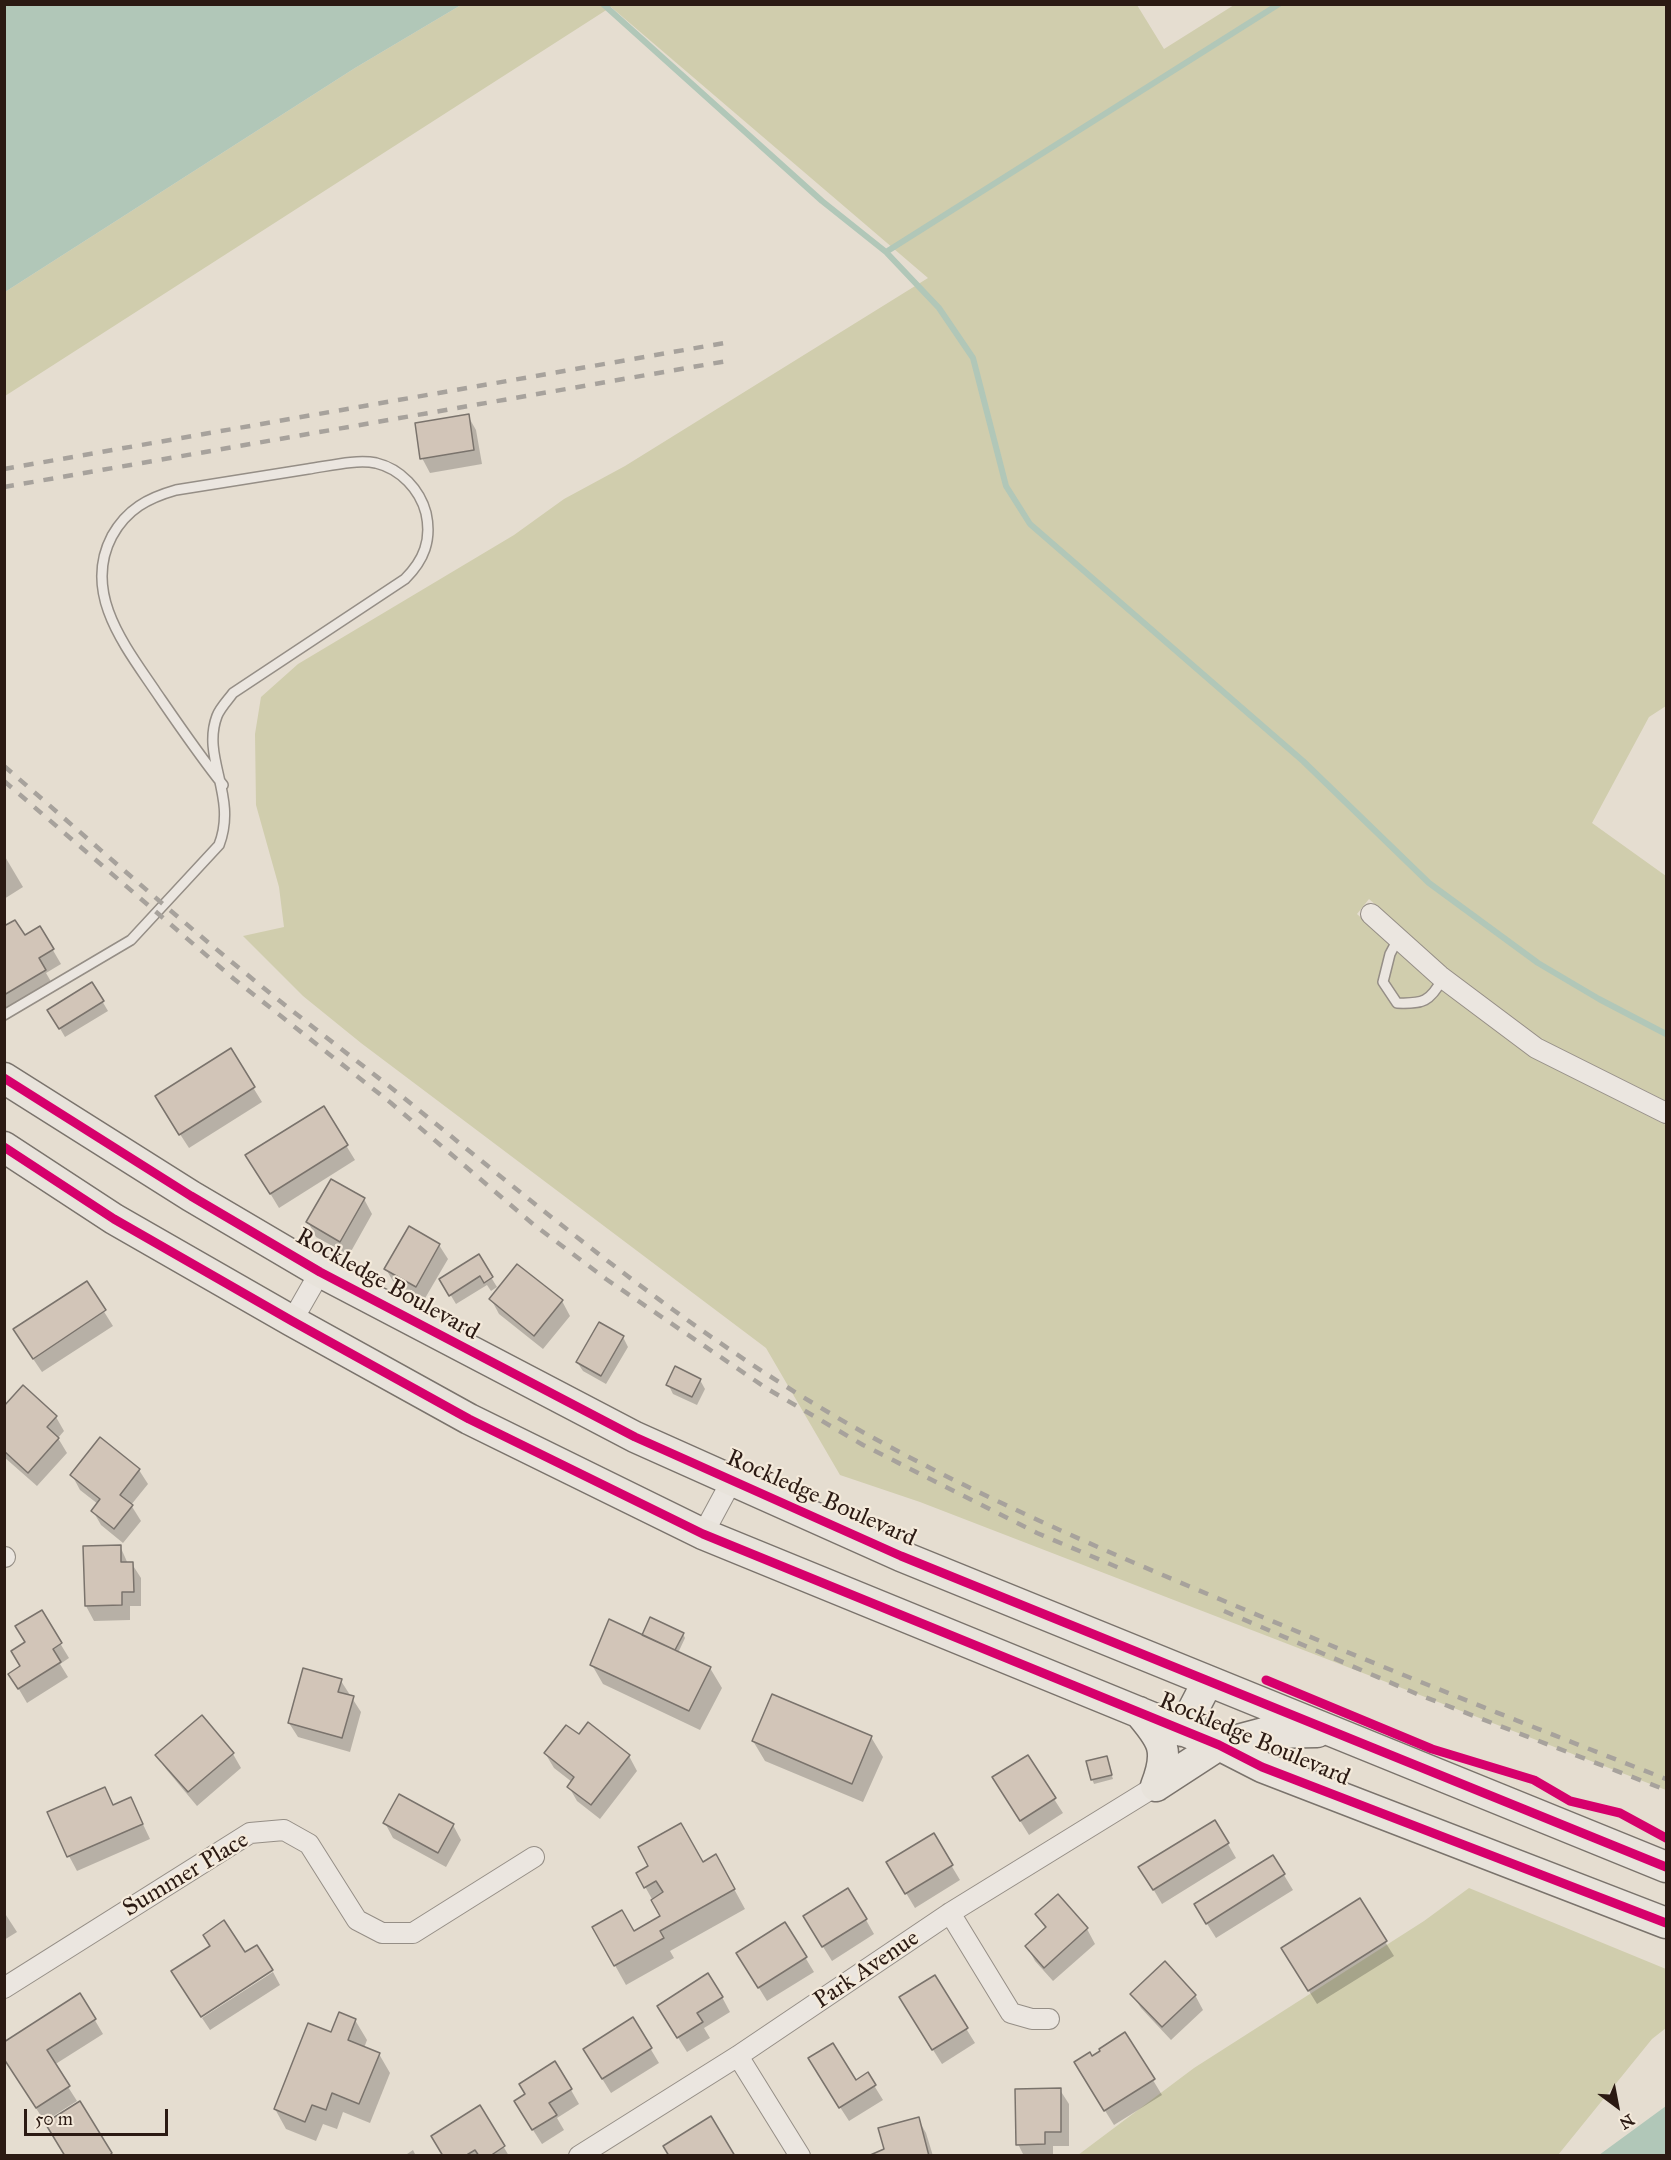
<!DOCTYPE html>
<style>
body{margin:0}
#map{position:relative;width:1671px;height:2160px;overflow:hidden;background:#e5ddd0;font-family:"IM FELL Great Primer",serif}
canvas{display:block}
.frame{position:absolute;inset:0;border:6px solid #2b1a13;pointer-events:none}
.north{position:absolute;left:1587px;top:2076px;width:60px;height:60px;-webkit-text-stroke:4px #f4eadb;paint-order:stroke;rotate:148deg;font-size:16px;font-weight:700;line-height:24px;text-align:center;color:#2b1a13}
.north::after{content:'';display:block;margin:auto;width:21px;height:27px;background:#2b1a13;clip-path:polygon(50% 0,100% 100%,50% 72%,0 100%)}
.scale{position:absolute;left:24px;top:2109px;width:144px;height:27px;box-sizing:border-box;border:3px solid #2b1a13;border-top:0;padding-left:8px;font-size:18px;line-height:21px;white-space:nowrap;color:#2b1a13;-webkit-text-stroke:4px #f4eadb;paint-order:stroke}
</style>
<div id="map">
<canvas width="1671" height="2160"></canvas>
<div class="frame"></div>
<div class="north">N</div>
<div class="scale">50 m</div>
</div>
<script>
const ctx = document.querySelector('canvas').getContext('2d');
ctx.lineJoin = 'round';
function fill(path, color) {
  ctx.fillStyle = color;
  ctx.fill(path, 'evenodd');
}
function stroke(path, color, width, dash) {
  ctx.strokeStyle = color;
  ctx.lineWidth = width;
  ctx.lineCap = dash ? 'butt' : 'round';
  ctx.setLineDash(dash || []);
  ctx.stroke(path);
}
function drawText(font, color, halo, rows, align = 'center') {
  ctx.font = font + ' "IM FELL Great Primer",serif';
  ctx.lineWidth = 4.5;
  ctx.setLineDash([]);
  ctx.textBaseline = 'middle';
  ctx.strokeStyle = halo;
  ctx.fillStyle = color;
  for (const [text, x, y, turn = 0] of rows) {
    ctx.save();
    ctx.translate(x, y);
    ctx.rotate((+turn || 0) * Math.PI / 180);
    ctx.textAlign = isNaN(turn) ? turn : align;
    if (halo) ctx.strokeText(text, 0, 0);
    ctx.fillText(text, 0, 0);
    ctx.restore();
  }
}
fill(new Path2D(`
 M461,5H1137L1164,49L1234,5H1666V706L1649,717L1592,823L1666,876V1101L1541,1039L1446,968L1369,899L1357,914L1435,985L1533,1058L1666,1125V1790L920,1502L840,1475L766,1348L361,1043L303,996L243,936L284,927L279,887L256,805L255,734L261,697L298,664L514,535L564,499L625,466L928,278L611,7L5,396V292L355,68Z
 M1469,1888L1666,1969V2028L1652,2039L1558,2155H1078L1194,2068L1424,1921Z`), '#d0cdad');
fill(new Path2D(`
 M5,4H461V5L355,68L5,292Z
 M1666,2106V2155H1599Z`), '#b1c7b8');
fill(new Path2D(`
 M468,416L476,430L482,464L430,473L422,458Z
 M4,855L23,887L4,899Z
 M4,928L24,937L40,928L61,964L46,973L53,985L4,1014Z
 M92,984L108,1011L65,1037L49,1010Z
 M230,1050L262,1102L189,1148L165,1111Z
 M323,1108L355,1160L279,1208L256,1170Z
 M364,1199L372,1214L349,1255L316,1237L308,1222Z
 M439,1245L448,1259L424,1300L394,1283L386,1269Z
 M478,1256L497,1287L491,1291L487,1285L456,1304L441,1279Z
 M86,1283L113,1326L42,1372L23,1344Z
 M491,1299L562,1301L570,1316L543,1349L499,1314Z
 M623,1337L628,1347L606,1384L583,1371L577,1362Z
 M700,1380L705,1389L697,1405L673,1394L668,1384Z
 M4,1408L56,1417L64,1431L58,1438L67,1453L37,1486L4,1457Z
 M139,1470L148,1484L131,1505L141,1521L123,1543L101,1525L93,1511L98,1504L80,1490L72,1475Z
 M120,1546L128,1564H132L141,1578V1606H130V1620L94,1621L86,1606L85,1547Z
 M41,1612L69,1658L60,1664L68,1677L27,1703L10,1674L22,1667L26,1643Z
 M683,1634L685,1638L678,1653L710,1668L722,1688L700,1730L603,1684L592,1665L646,1638Z
 M341,1681L361,1712L350,1752L298,1737L289,1723Z
 M579,1736L629,1756L637,1771L600,1819L577,1801L569,1787L572,1782L554,1768L545,1753Z
 M871,1737L883,1757L863,1802L765,1761L753,1741Z
 M233,1754L241,1768L197,1806L166,1769L157,1755Z
 M1106,1758L1113,1779L1094,1784L1092,1779Z
 M104,1788L114,1806L131,1799L150,1839L77,1871L69,1856Z
 M1002,1792L1054,1799L1063,1813L1029,1835Z
 M385,1823L453,1825L461,1840L446,1867L393,1838Z
 M933,1835L960,1880L915,1908L888,1863Z
 M1228,1844L1236,1858L1162,1904L1149,1882Z
 M716,1856L745,1909L670,1951L674,1958L626,1985L594,1928L633,1932L662,1917L638,1874L650,1867L703,1864Z
 M1273,1857L1293,1890L1216,1938L1204,1919Z
 M1058,1896L1087,1929L1095,1944L1053,1981L1035,1961L1027,1946L1046,1929L1037,1915Z
 M1359,1900L1394,1956L1317,2004L1291,1962Z
 M4,1912L17,1932L4,1940Z
 M866,1920L874,1934L832,1961L813,1931Z
 M785,1924L814,1972L767,2001L746,1967Z
 M273,1972L280,1985L210,2030L202,2018Z
 M934,1977L975,2043L942,2064L909,2012Z
 M1132,1994L1195,1995L1203,2010L1171,2040L1141,2008Z
 M80,1995L103,2034L54,2065L77,2101L47,2120L49,2123L79,2103L112,2156H66L4,2057Z
 M722,1997L730,2012L704,2028L710,2038L687,2052L667,2020Z
 M355,2020L367,2040L364,2048L379,2054L390,2073L370,2123L343,2112L337,2129L323,2124L316,2141L286,2129L275,2109L332,2034Z
 M1125,2034L1162,2095L1114,2125L1084,2077L1092,2058Z
 M650,2048L659,2063L611,2093L593,2064Z
 M818,2073L855,2082L867,2074L883,2100L849,2121Z
 M571,2090L579,2104L557,2118L564,2130L542,2144L524,2116Z
 M1060,2090L1069,2104V2146H1053V2156H1024L1018,2144Z
 M480,2107L509,2156H444Z
 M918,2119L926,2133L933,2156H869L885,2150Z
 M413,2150L416,2156H404Z`), '#0003');
stroke(new Path2D(`
 M603,4L822,201L886,252L939,308L973,358L1006,486L1030,524L1303,761L1429,883L1538,963L1599,999L1666,1034
 M886,252L1279,4`), '#b1c7b8', 6);
const building = new Path2D(`
 M469,414L474,450L420,459L415,423Z
 M15,920L25,935L40,926L54,949L39,958L46,970L4,995V926Z
 M92,982L104,1001L59,1029L47,1010Z
 M231,1048L255,1087L179,1135L155,1096Z
 M324,1106L348,1145L270,1194L245,1155Z
 M331,1179L365,1198L340,1242L306,1222Z
 M409,1226L440,1244L416,1287L384,1269Z
 M479,1254L493,1277L484,1283L480,1276L449,1296L439,1279Z
 M517,1264L563,1300L534,1336L489,1299Z
 M87,1281L106,1310L33,1359L13,1329Z
 M599,1322L624,1336L601,1376L576,1362Z
 M675,1366L701,1379L692,1397L666,1385Z
 M23,1385L57,1416L47,1427L59,1438L28,1473L4,1451V1406Z
 M100,1437L140,1469L120,1495L133,1505L114,1529L91,1511L100,1499L70,1475Z
 M121,1545V1562H133L134,1592H122V1605L85,1606L83,1546Z
 M42,1610L62,1643L53,1649L61,1662L18,1689L8,1674L20,1666L11,1651L25,1642L15,1626Z
 M650,1617L684,1633L675,1650L642,1635Z
 M609,1619L711,1667L689,1711L590,1665Z
 M303,1668L342,1679L338,1692L354,1696L342,1738L288,1723Z
 M772,1694L872,1736L852,1784L752,1741Z
 M202,1715L234,1753L188,1792L155,1755Z
 M588,1722L630,1755L591,1805L567,1787L574,1777L544,1753L566,1725L579,1734Z
 M1028,1755L1056,1798L1020,1821L992,1777Z
 M1107,1756L1112,1775L1091,1780L1086,1761Z
 M105,1787L113,1805L131,1797L143,1824L67,1857L47,1812Z
 M399,1794L454,1824L438,1853L383,1823Z
 M1215,1820L1229,1843L1153,1890L1138,1867Z
 M681,1823L703,1862L716,1854L735,1889L660,1931L664,1938L614,1966L592,1927L622,1910L634,1931L660,1916L651,1900L663,1892L656,1881L644,1888L636,1873L648,1866L638,1847Z
 M934,1833L953,1865L905,1894L886,1862Z
 M1273,1855L1285,1874L1206,1924L1194,1904Z
 M848,1888L867,1919L822,1947L803,1916Z
 M1058,1894L1088,1928L1044,1968L1025,1946L1046,1927L1035,1914Z
 M1360,1898L1387,1941L1308,1991L1281,1948Z
 M224,1920L245,1952L257,1945L273,1970L201,2017L171,1971L210,1946L203,1935Z
 M785,1922L807,1957L758,1988L736,1953Z
 M1165,1961L1196,1995L1162,2027L1130,1994Z
 M708,1973L723,1997L697,2013L703,2022L677,2038L657,2006Z
 M935,1975L968,2028L932,2050L899,1997Z
 M80,1993L96,2019L47,2050L70,2086L36,2108L4,2059V2042Z
 M339,2012L356,2019L348,2040L380,2053L359,2104L332,2093L326,2110L312,2105L305,2122L274,2109L308,2023L331,2032Z
 M633,2017L652,2048L602,2079L583,2049Z
 M1125,2032L1155,2079L1104,2111L1074,2062L1090,2052L1092,2056L1100,2051L1099,2049Z
 M833,2043L856,2080L868,2072L876,2085L839,2108L808,2058Z
 M555,2061L572,2089L549,2103L557,2115L532,2130L514,2101L525,2094L519,2084Z
 M1061,2088V2132H1045V2144L1016,2145L1015,2089Z
 M80,2101L112,2153L109,2156H65L45,2123Z
 M480,2105L505,2146L490,2156H479L475,2150L465,2156H443L431,2136Z
 M711,2116L735,2156H669L663,2146Z
 M919,2117L929,2156H868L884,2149L878,2128Z`);
fill(building, '#d2c5b8');
stroke(building, '#7a736c', 1.5);
const lane = new Path2D(`
 M1398,939L1390,954L1383,982L1397,1003C1423,1004 1430,1002 1443,978
 M4,1015L131,940L219,845C238,796 201,758 217,716C220,708 228,700 233,693L405,579C424,560 432,540 426,513C420,490 401,469 376,463C356,459 329,466 308,469C264,476 220,483 176,490C148,498 127,509 112,536C82,593 125,646 156,692C178,724 199,755 223,785`);
const street = new Path2D(`
 M1371,914L1440,976L1536,1048L1666,1113
 M292,1321L320,1272
 M703,1534L731,1482
 M4,1557H5
 M950,1913L1011,2013L1032,2019H1049
 M4,1988L250,1833L284,1830L309,1844L357,1920L382,1933H413L534,1857
 M738,2056L800,2156
 M579,2156L738,2056L950,1913L1156,1786`);
const primary = new Path2D(`
 M4,1078L191,1196L320,1272L635,1437L901,1556L1666,1867
 M4,1147L114,1219L292,1321L469,1419L703,1534L1219,1745L1262,1767L1666,1923
 M1139,1712C1163,1740 1170,1750 1156,1786
 M1182,1731L1208,1681
 M1156,1786L1219,1745L1264,1733L1317,1732`);
stroke(lane, '#958e86', 12);
stroke(street, '#958e86', 22);
stroke(primary, '#7a736c', 33);
stroke(lane, '#ebe6e0', 9);
stroke(street, '#ebe6e0', 20);
stroke(primary, '#e8e3db', 30);
stroke(new Path2D(`
 M4,469L730,342
 M4,487L727,361
 M4,766C84,835 162,905 244,972C295,1014 347,1053 399,1094C545,1212 688,1333 852,1426C976,1496 1105,1551 1236,1606C1379,1666 1522,1723 1666,1779
 M4,781L234,979L391,1103L533,1224L606,1279L766,1388L863,1445L1037,1533L1124,1570
 M1224,1611L1417,1694L1666,1790`), '#a7a29c', 4.5, [10, 10]);
stroke(new Path2D(`
 M4,1078L191,1196L320,1272L635,1437L901,1556L1666,1867
 M4,1147L114,1219L292,1321L469,1419L703,1534L1219,1745L1262,1767L1666,1923
 M1266,1680L1432,1749L1534,1780L1570,1801L1620,1813L1666,1838`), '#d6006c', 9);
drawText('24px', '#2b1a13', '#f4eadb', [
 ["Rockledge Boulevard",387,1285,29],
 ["Rockledge Boulevard",821,1499,24],
 ["Rockledge Boulevard",1254,1740,23],
 ["Summer Place",186,1875,-31],
 ["Park Avenue",867,1970,-34]
]);
</script>
